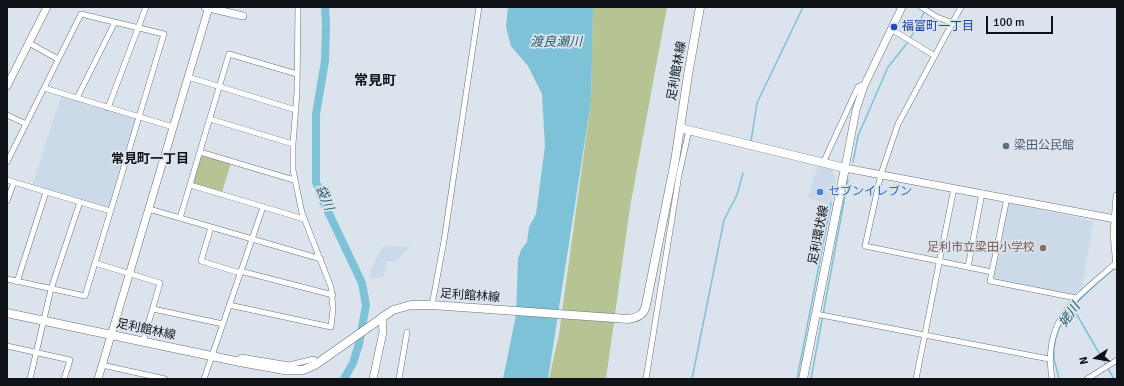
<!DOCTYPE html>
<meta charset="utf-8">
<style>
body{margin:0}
#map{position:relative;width:1124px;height:386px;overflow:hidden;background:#dbe3ed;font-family:Signika,sans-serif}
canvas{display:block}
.frame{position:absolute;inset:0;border:8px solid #0f1216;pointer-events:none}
.north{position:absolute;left:1076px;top:338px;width:40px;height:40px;-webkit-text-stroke:3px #dbe3ed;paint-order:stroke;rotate:258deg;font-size:11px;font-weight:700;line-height:16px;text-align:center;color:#0f1216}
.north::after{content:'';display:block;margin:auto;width:14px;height:18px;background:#0f1216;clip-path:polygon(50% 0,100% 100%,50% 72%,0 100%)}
.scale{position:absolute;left:986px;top:16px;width:67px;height:18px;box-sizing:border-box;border:2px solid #0f1216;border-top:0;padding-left:5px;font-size:12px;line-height:14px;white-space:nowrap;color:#0f1216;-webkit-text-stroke:3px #dbe3ed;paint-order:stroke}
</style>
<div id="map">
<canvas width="1124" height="386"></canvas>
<div class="frame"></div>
<div class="north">N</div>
<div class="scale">100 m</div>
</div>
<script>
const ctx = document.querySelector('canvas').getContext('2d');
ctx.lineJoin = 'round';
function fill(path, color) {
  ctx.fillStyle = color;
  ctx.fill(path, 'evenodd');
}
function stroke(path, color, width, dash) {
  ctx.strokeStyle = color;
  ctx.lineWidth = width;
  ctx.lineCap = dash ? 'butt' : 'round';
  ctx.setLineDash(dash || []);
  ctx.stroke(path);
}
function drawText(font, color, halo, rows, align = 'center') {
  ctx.font = font + ' Signika,"Noto Sans JP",sans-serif';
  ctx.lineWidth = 3.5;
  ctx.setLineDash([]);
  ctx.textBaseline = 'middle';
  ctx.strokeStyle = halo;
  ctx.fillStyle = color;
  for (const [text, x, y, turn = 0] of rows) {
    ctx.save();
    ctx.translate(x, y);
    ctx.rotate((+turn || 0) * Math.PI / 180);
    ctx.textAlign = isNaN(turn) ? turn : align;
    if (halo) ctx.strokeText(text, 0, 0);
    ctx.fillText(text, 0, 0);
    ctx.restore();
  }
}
fill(new Path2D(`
 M61,96L134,118L136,120L109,207L107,208L32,186Z
 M818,166L831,169L836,178L831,206L808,197Z
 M1008,203L1093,221L1082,289L1074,296L995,280L993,275Z
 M383,246L410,247L396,262L387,261L383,277L370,279L371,269Z`), '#cbd9e8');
fill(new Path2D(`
 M593,7H667L630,207L606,379H549L559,334L591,101Z
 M204,155L231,163L222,192L195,184L193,181L200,158Z`), '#b6c493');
fill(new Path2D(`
 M508,7H593L591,101L548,379H503L516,315L518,259L521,250L527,242L529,227L536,214L545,146L542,94L528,66L511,46L506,27Z`), '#7dc2d7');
stroke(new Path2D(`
 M910,39L927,7
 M751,141L757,103L803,7
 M853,162L858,136L888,67L908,42
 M1073,308L1114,379
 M692,379L724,220L737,195L743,173
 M797,379L831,203
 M811,379L848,180
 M1059,379C1058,372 1055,365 1054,358C1051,317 1089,291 1116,267`), '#7dc2d7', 1.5);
stroke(new Path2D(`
 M325,7L326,25L325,61L316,114V182L323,201L362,283L366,305L359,344L353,363L344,379`), '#7dc2d7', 8);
const street = new Path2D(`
 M921,7L937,17L953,23
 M961,7L898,124L881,174L865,246L992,272
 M891,29L935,56
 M29,43L58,59
 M188,77L296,110
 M44,88L173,127
 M77,98L115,22
 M108,108L146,7
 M7,115L26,124
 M210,119L293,144
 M200,152L294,180
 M7,162L81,14L164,34L85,296L7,279
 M823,163L858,87L862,85L864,86
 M7,180L110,211
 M190,185L304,219
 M1007,198L990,281L1076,298
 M7,201L14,182
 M149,209L321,259
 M180,218L229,54L297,74
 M211,227L201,261L240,273
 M95,263L160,283L143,342
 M968,267L982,193
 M240,271L333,295
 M17,282L46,192
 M229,305L331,327L333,309L331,287L302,213L293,170V144L297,92L298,7
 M432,305L444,241L479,7
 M153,309L223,324
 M816,314L1049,359
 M7,346L70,360L64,379
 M237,362L241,357L289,365L314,359
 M102,365L165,379
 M30,379L51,289L80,202
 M204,379L263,207
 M399,379L407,332
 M646,379L679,175L689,130
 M916,379L954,188
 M1052,379C1042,319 1076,298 1116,263
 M1087,379L1117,360`);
const secondary = new Path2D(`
 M205,7L243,16
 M902,7L864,86L856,110L845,168L1115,219
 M7,86L47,7
 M1117,196L1114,234L1117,266
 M98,379L209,7
 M373,379L383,332L382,317`);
const primary = new Path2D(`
 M680,128L845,168L803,379
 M7,313L240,362L284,370H303L315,365L393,310L411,305H432L628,319C637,318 644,315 646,305L675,161L688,75L700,7`);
stroke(street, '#697179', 6);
stroke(secondary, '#697179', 8);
stroke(primary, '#697179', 9);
stroke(street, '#fff', 5);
stroke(secondary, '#fff', 7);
stroke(primary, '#fff', 8);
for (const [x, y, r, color] of [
 [894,27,4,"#1a4fb4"],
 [1006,146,4,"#5c6f8a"],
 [820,192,4,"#3f7fe0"],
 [1043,248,4,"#8d6e63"]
]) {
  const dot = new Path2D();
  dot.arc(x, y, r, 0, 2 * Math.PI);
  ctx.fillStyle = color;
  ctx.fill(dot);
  stroke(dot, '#dbe3ed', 1.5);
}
drawText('12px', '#164399', '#dbe3ed', [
 ["福富町一丁目",902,27]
], 'left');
drawText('12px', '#0f1216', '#dbe3ed', [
 ["足利館林線",677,71,-80],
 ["足利環状線",819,235,-79],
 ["足利館林線",470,296,4],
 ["足利館林線",146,330,12]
]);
drawText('12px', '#4e5e75', '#dbe3ed', [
 ["梁田公民館",1014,146]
], 'left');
drawText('12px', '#366cbe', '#dbe3ed', [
 ["セブンイレブン",828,192]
], 'left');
drawText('12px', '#785e54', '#dbe3ed', [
 ["足利市立梁田小学校",1035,248]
], 'right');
drawText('italic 13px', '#296071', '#dbe3ed', [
 ["渡良瀬川",556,43],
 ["袋川",324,198,67],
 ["姥川",1070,315,-55]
]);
drawText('bold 13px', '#0f1216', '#dbe3ed', [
 ["常見町一丁目",150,160]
]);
drawText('bold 14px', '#0f1216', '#dbe3ed', [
 ["常見町",375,81]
]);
</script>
